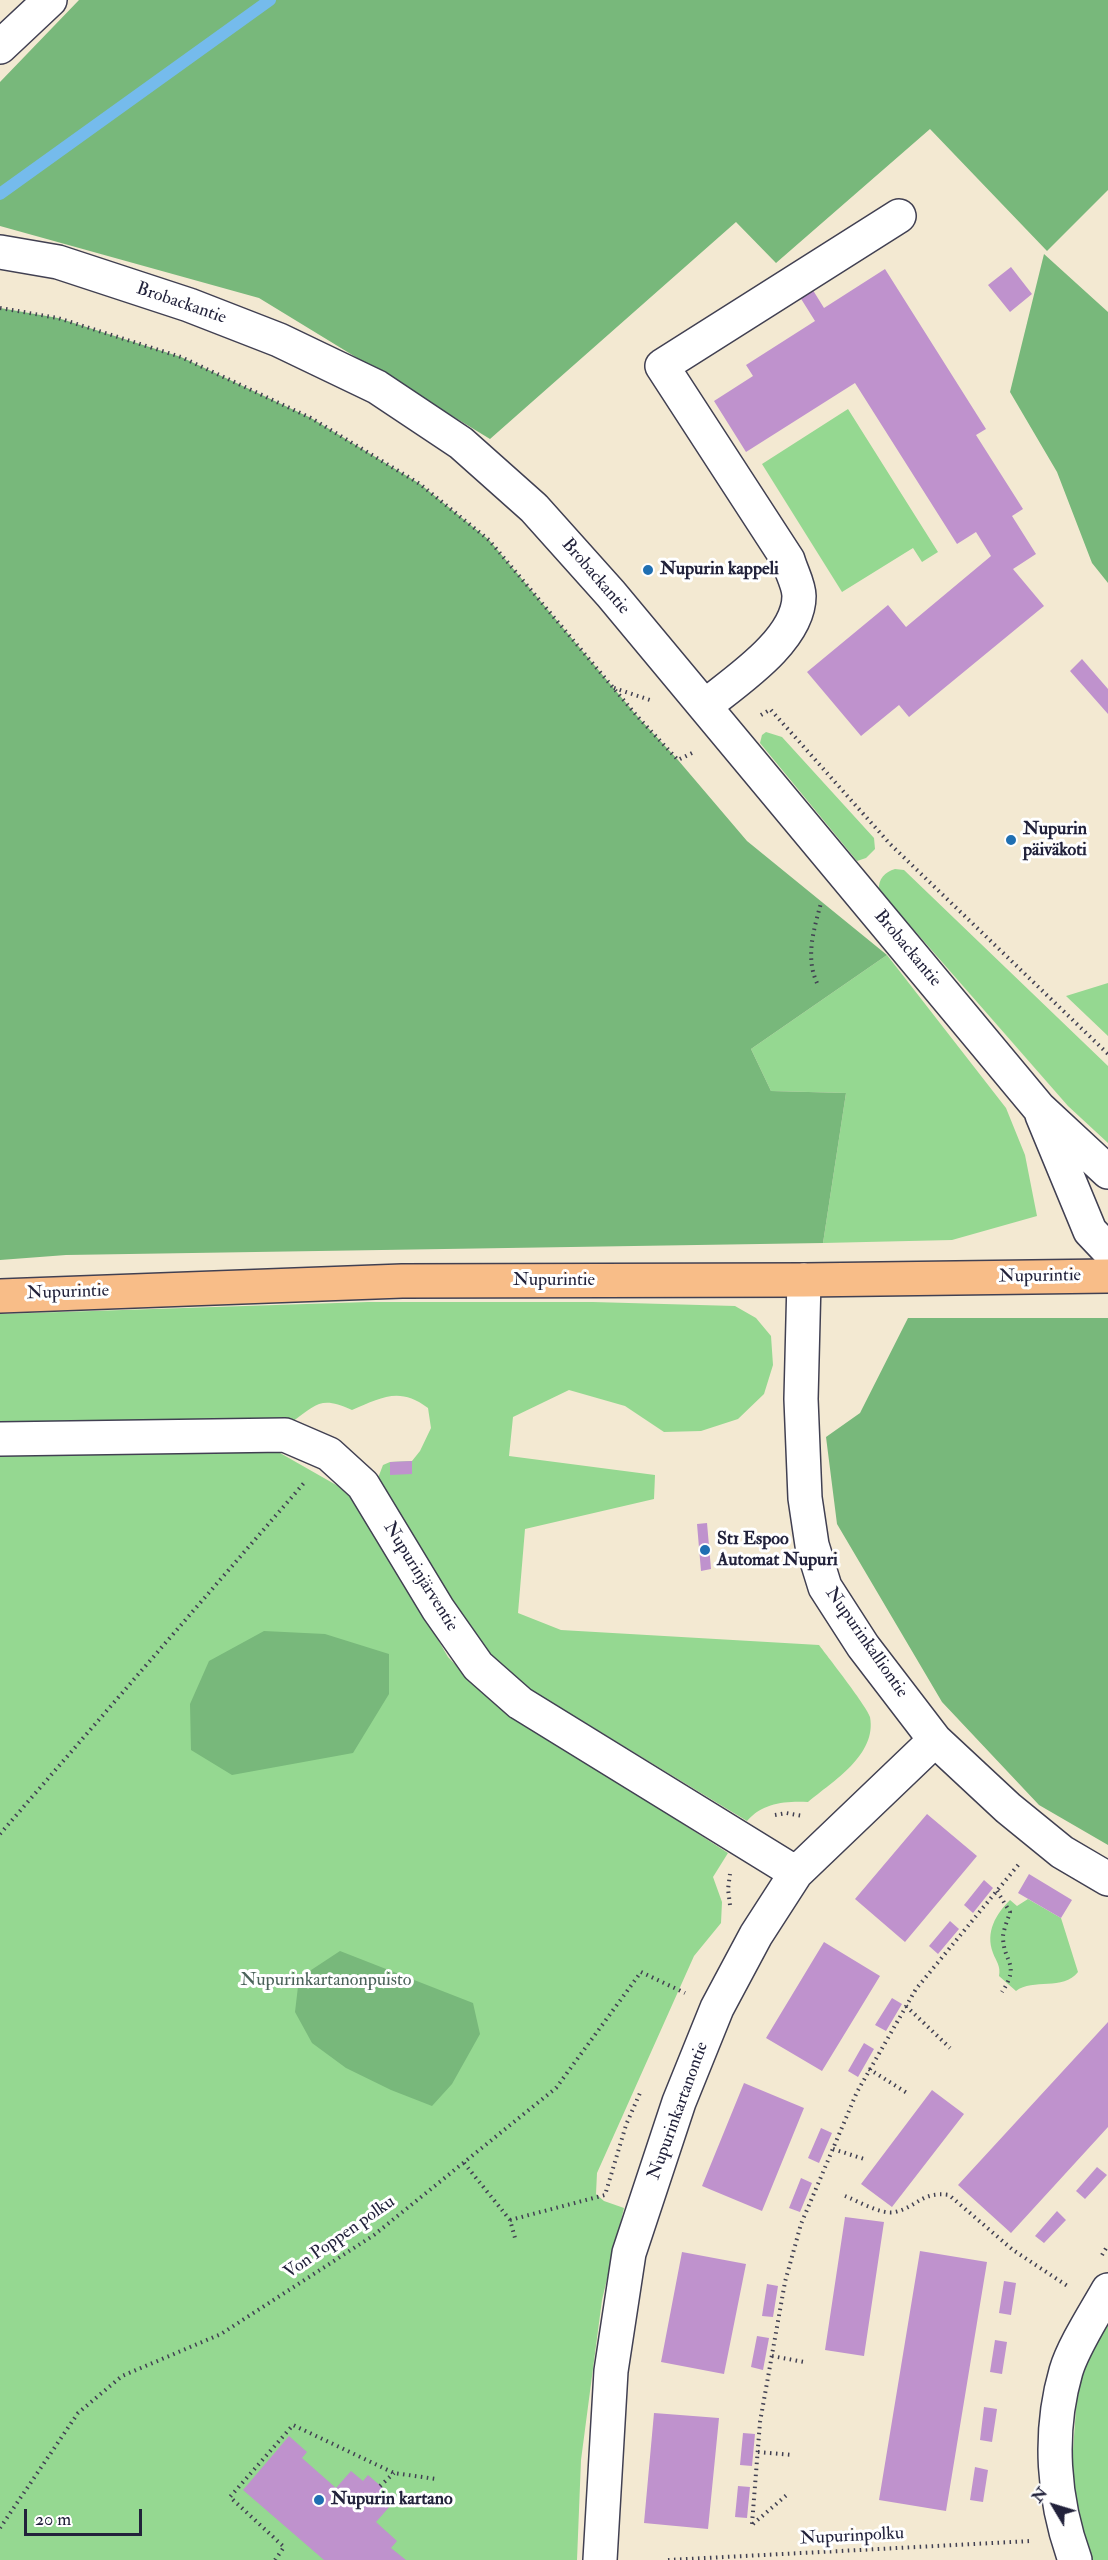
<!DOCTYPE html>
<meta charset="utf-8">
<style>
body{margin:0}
#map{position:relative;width:1108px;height:2560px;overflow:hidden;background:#f3e9d2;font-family:"IM FELL Double Pica",serif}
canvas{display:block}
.north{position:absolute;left:1024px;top:2476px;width:60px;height:60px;-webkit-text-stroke:4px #fff;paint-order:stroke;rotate:308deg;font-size:16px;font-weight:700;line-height:24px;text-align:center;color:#22223b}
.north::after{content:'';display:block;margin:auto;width:21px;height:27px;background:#22223b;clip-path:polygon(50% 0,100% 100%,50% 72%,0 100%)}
.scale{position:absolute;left:24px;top:2509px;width:118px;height:27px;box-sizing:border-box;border:3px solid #22223b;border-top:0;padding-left:8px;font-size:18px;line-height:21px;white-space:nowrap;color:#22223b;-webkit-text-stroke:4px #fff;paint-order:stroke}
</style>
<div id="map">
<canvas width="1108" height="2560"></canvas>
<div class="north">N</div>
<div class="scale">20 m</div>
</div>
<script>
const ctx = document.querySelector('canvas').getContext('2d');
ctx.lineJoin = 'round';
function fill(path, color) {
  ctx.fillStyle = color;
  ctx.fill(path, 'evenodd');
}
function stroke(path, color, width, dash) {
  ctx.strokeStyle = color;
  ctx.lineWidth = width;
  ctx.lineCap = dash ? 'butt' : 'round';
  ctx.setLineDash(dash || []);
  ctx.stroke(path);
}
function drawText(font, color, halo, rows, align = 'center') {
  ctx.font = font + ' "IM FELL Double Pica",serif';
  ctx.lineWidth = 6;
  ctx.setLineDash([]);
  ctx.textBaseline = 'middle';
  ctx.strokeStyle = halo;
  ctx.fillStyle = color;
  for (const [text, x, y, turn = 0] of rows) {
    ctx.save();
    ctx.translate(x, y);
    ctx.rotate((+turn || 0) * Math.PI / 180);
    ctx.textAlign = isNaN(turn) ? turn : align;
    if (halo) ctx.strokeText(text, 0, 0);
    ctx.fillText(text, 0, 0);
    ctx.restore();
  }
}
fill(new Path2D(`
 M848,409L938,552L922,562L913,548L842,592L762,464Z
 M766,732L782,737L874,838L875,849L866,858L857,861L760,743L762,735Z
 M895,869L904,870L1108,1066V1143L1068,1106L879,890C878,879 885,872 895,869Z
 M887,955L1006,1108L1025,1155L1037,1216L952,1240L823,1243L846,1093L771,1091L751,1049Z
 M1108,983V1036L1066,996Z
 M368,1302H593L735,1306L756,1318L771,1336L773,1365L764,1394L738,1419L701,1431L664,1432L625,1406L569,1390L513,1417L509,1456L655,1475L654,1499L525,1529L518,1613L561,1630L819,1645C828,1657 868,1708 870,1717C877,1755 833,1781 808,1802C784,1801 763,1803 747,1821L528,1688L493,1660L452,1603L378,1478L383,1465L390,1462L412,1461L420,1451L431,1428L428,1408C399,1386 381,1398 352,1410C321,1396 317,1404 292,1422L0,1427V1314Z
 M273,1449L338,1486L363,1509L448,1657L489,1699L728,1853L713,1877L722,1902L721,1923L694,1956L597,2173L596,2194L604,2201L624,2208L602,2300L581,2460L577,2560H0V1453Z
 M1028,1899L1061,1918L1078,1972C1063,1991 1033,1978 1016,1991L999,1976C1001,1966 996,1961 993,1953C985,1932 996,1914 1010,1900L1017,1906Z
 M1108,2321V2560H1090L1082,2536L1071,2478L1078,2382Z`), '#95d891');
fill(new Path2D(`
 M79,0H1108V190L1047,251L930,129L776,263L736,222L490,439L259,298L0,226V82Z
 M1044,254L1108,312V583L1092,563L1057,472L1010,392Z
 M0,308L58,318L181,357L311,418L420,484L489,540L637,716L678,760L747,841L887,955L751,1049L771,1091L846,1093L823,1243L66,1255L0,1260Z
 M908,1318H1108V1845L1039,1805L942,1702L837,1524L826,1437L860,1413Z
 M264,1631L325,1634L389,1654V1694L353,1753L232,1775L191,1750L190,1704L209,1661Z
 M340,1951L473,2003L480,2034L452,2084L432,2106L391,2090L346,2068L312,2043L295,2012L299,1978Z`), '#78b87b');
stroke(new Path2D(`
 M0,194L270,0`), '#75bbec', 12);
fill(new Path2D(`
 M1011,267L1032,294L1010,312L988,285Z
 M885,269L986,429L976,435L1023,509L1012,516L1036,554L1013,569L1044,606L909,717L899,705L861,736L807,672L888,605L906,627L991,556L976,532L957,544L855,383L746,452L714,401L753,376L746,365L815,321L798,294L811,287L824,308Z
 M1082,659L1108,689V714L1070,671Z
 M412,1461V1474L390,1475V1462Z
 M707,1523L711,1569L701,1571L697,1524Z
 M927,1814L977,1856L905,1942L855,1899Z
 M1029,1874L1072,1900L1061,1918L1018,1893Z
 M984,1880L993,1888L973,1913L964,1905Z
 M950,1921L959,1929L938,1954L929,1946Z
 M824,1942L880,1976L822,2071L766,2038Z
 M892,1998L902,2004L886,2031L875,2025Z
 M1108,2022V2127L1011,2233L958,2185Z
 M864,2043L874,2049L858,2077L848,2071Z
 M744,2083L804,2108L762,2211L702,2186Z
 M932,2090L964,2114L892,2207L861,2184Z
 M821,2128L832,2133L819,2163L808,2158Z
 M1097,2167L1107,2175L1085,2199L1076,2191Z
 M801,2178L812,2183L800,2212L789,2208Z
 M1057,2211L1066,2220L1044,2243L1035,2236Z
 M845,2217L884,2222L864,2356L825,2350Z
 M920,2251L987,2262L946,2511L879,2500Z
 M682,2252L746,2264L724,2374L661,2362Z
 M1004,2281L1016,2283L1011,2315L999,2313Z
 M767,2284L778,2286L773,2317L762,2316Z
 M757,2336L769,2338L763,2370L751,2367Z
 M995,2340L1007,2342L1002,2374L990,2372Z
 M984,2407L997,2409L992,2442L980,2440Z
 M654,2413L719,2418L708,2529L644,2523Z
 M743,2433L755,2434L752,2466L740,2465Z
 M289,2436L307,2452L302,2458L336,2488L351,2471L363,2481L368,2475L383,2488L379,2494L391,2505L376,2522L397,2541L391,2548L406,2560H324L243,2490Z
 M975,2467L988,2470L983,2502L970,2500Z
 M738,2486L750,2487L747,2518L735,2517Z`), '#bf92cd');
const minor = new Path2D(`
 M0,47L50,0
 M0,252L58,262L189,305L279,340L377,387L461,443L534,508L611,594L1039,1108L1108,1172
 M705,706C736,681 799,640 799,596C799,585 791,571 788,560L662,366L899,216
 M1042,1115L1090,1231L1108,1250
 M804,1280L801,1399L805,1498L812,1545L825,1587L863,1646L935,1740L1008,1808L1062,1852L1108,1879
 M0,1439L285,1435L329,1454L363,1485L438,1609L478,1666L520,1703L796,1873
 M600,2560L611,2371L629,2253L679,2102L717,2008L756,1935L796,1873L935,1740
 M1075,2560C1053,2500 1048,2433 1066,2371C1073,2347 1095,2313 1108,2290`);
const major = new Path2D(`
 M0,1296L402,1281L804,1280L1108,1276`);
stroke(minor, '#414052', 36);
stroke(major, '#414052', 36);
stroke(new Path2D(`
 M0,308L58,318L181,357L311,418L420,484L489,540L637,716L678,760L694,752
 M614,688L650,700
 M771,710L890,844L1108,1054
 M761,715L771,709
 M817,983C805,957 814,929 821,903
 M775,1815L786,1813L803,1816
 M0,1834L304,1483
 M997,1891L1010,1912C1008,1919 1004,1928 1003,1936C1003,1963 1021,1963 1002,1992
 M730,1905L728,1889L730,1874
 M906,2006L950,2048
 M869,2069L907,2093
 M833,2149L864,2159
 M464,2163L510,2220L515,2238
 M845,2196C858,2201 881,2215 895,2212C917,2207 922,2191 949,2195L1013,2250L1069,2287
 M510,2220L605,2195L626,2125L640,2093
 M1102,2255L1108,2245
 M772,2356L804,2362
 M758,2452L793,2455
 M380,2486L394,2473
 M752,2524L760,2422L785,2282L801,2224L857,2092L916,1989L1019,1864
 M753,2524L789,2493
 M0,2528L78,2413L122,2376L221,2334L374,2235L556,2088L641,1972L685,1993
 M275,2560L284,2547L230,2497L293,2425L394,2473L436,2479
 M668,2560L1031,2541`), '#414052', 4, [1.5, 4.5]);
stroke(minor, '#fff', 33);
stroke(major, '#f8bd88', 33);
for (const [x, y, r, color] of [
 [648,570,6,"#1f6fb2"],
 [1011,840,6,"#1f6fb2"],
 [705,1550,6,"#1f6fb2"],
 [319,2500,6,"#1f6fb2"]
]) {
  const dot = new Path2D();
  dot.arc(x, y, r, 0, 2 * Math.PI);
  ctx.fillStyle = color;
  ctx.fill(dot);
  stroke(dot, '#fff', 2);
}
drawText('18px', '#22223b', '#fff', [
 ["Brobackantie",181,304,19],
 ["Brobackantie",595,577,49],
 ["Brobackantie",907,949,50],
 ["Nupurintie",1040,1277,-1],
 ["Nupurintie",554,1281],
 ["Nupurintie",68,1293,-2],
 ["Nupurinjärventie",420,1577,58],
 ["Nupurinkalliontie",866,1643,55],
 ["Nupurinkartanontie",679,2111,-70],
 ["Von Poppen polku",340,2238,-35],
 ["Nupurinpolku",852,2537,-3]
]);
drawText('bold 18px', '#22223b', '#fff', [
 ["Nupurin kappeli",660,570],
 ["Nupurin",1023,830],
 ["päiväkoti",1023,851],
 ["St1 Espoo",717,1540],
 ["Automat Nupuri",717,1561],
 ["Nupurin kartano",331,2500]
], 'left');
drawText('18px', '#4a6259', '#fff', [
 ["Nupurinkartanonpuisto",326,1981]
]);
</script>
